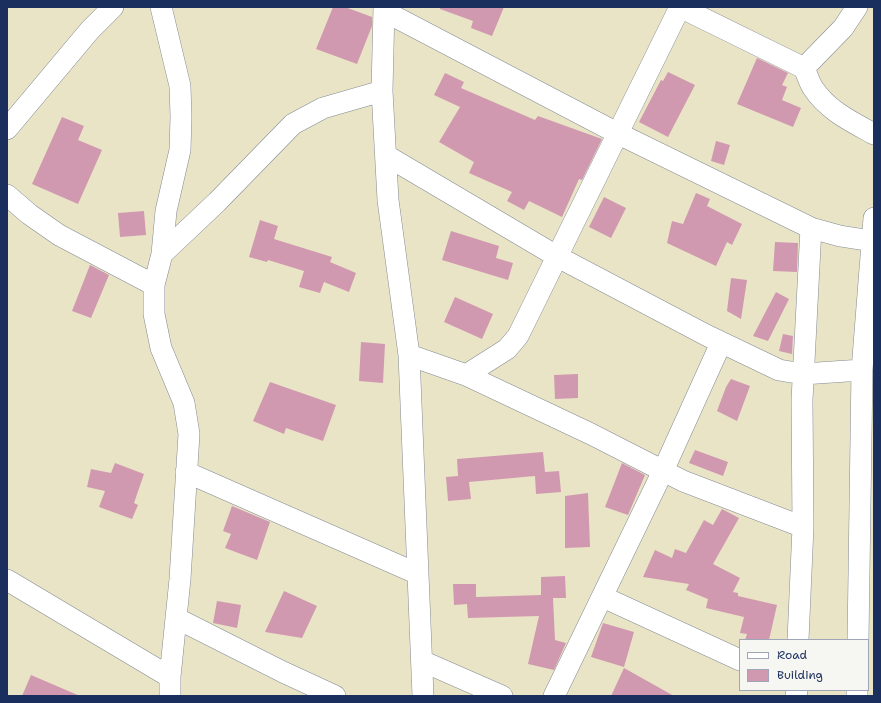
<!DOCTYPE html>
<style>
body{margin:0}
#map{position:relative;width:881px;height:703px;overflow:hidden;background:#e9e4c6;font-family:"Shantell Sans",sans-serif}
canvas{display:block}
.frame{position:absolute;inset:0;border:8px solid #1b2f5e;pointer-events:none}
.legend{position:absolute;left:739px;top:639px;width:130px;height:52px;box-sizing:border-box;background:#f6f6f2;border:1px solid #9ea6b7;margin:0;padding:5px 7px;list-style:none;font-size:12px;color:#1b2f5e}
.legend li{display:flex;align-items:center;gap:8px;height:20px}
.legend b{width:20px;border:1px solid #9ea6b7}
</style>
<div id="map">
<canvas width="881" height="703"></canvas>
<div class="frame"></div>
<ul class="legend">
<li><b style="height:5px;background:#fff"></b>Road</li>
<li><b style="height:11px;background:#d199b0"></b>Building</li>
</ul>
</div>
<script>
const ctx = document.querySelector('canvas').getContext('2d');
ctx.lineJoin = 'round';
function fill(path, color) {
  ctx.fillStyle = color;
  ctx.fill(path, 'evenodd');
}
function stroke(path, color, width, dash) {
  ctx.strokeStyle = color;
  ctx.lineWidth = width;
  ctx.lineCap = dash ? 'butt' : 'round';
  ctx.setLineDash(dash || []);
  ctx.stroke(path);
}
fill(new Path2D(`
 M333,7H345L372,17V26L357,64L316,49Z
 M440,7H504L492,36L471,28L473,21L440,9Z
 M757,58L788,73L782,85L787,87L782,100L801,108L793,127L737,104Z
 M668,72L695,85L668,137L639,122L661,80L663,81Z
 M445,73L464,82L461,88L535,120L538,116L602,139L582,180L579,179L562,217L529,201L524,210L507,201L512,192L469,173L474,162L439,142L460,107L434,95Z
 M62,117L84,126L78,140L102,150L78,204L32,184Z
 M716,141L730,145L724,165L711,161Z
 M696,193L710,199L707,206L742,224L732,245L727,242L716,266L667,243L672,221L683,224Z
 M604,197L626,208L611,238L589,227Z
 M144,211L146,235L120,237L118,213Z
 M260,220L278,226L274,239L332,257L330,262L356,273L349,292L324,282L320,293L299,287L304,271L268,260L267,262L249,257Z
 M451,231L499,246L496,258L513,263L508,280L442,260Z
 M775,242L798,243L797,272L773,271Z
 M90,265L109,275L91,318L72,311Z
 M731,278L747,280L741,319L727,311Z
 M776,292L789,299L768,341L753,336Z
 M455,297L493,314L482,339L444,322Z
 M783,334L793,336L792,354L779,351Z
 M361,342L385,344L383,383L359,381Z
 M578,374V398L555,399L554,375Z
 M731,379L750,386L737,421L717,411L726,387Z
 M270,382L336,405L323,441L286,428L284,434L253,421Z
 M695,450L728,462L723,476L689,463Z
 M543,452L545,472L559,471L561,492L536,494L535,476L469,482L471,499L448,501L446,477L458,476L457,459Z
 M115,463L144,474L134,503L138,505L132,519L99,507L105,491L87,487L91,469L111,473Z
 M622,463L645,475L628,515L605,507Z
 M588,493L590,547L565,548V496Z
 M232,506L270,522L257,560L225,548L231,534L223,531Z
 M722,509L739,518L713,564L740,578L733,592L738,593V596L777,605L769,640H745L747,634L740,633L744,617L706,608L708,599L686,590L689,584L643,577L655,550L672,558L675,549L686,553L704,520L713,525Z
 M565,576L566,598H553L555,640L566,643L554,670L528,664L539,616L468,618L467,604L454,605L453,584H476V597L541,595V577Z
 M284,591L317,606L302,638L265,632Z
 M217,601L241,605L237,628L213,623Z
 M603,623L634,632L624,667L591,657Z
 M624,668L674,696H611Z
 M31,675L80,696H22Z`), '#d199b0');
const street = new Path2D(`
 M161,7L180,86L181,117L180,150L166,211L162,254L154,285V314L161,348L184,403L189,434L180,579L170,677V696
 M384,7L382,91L388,200L409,355L423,696
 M680,7L804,68C807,74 809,82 813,88C827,110 852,122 874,134
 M384,11L617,133L811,228L840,236L872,241
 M804,68L843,28L857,7
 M7,129L90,30L113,7
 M387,156L558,257L706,335L779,370L803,374L862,370
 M7,195L29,214L59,235L154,285
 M162,254L217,202L293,124L323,108L382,91
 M409,355L466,375L591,434L683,481L803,527
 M466,375L507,349L518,336L680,7
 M186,472L418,574
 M7,580L170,677
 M603,597L740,660
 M176,618L283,672L335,696
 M798,640L803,527L802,400L811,228
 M858,640L862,370L874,218
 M422,661L502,696
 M554,696L663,471L721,343
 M796,696L797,690
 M857,696V690`);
stroke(street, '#828a92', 22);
stroke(street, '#fff', 21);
</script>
